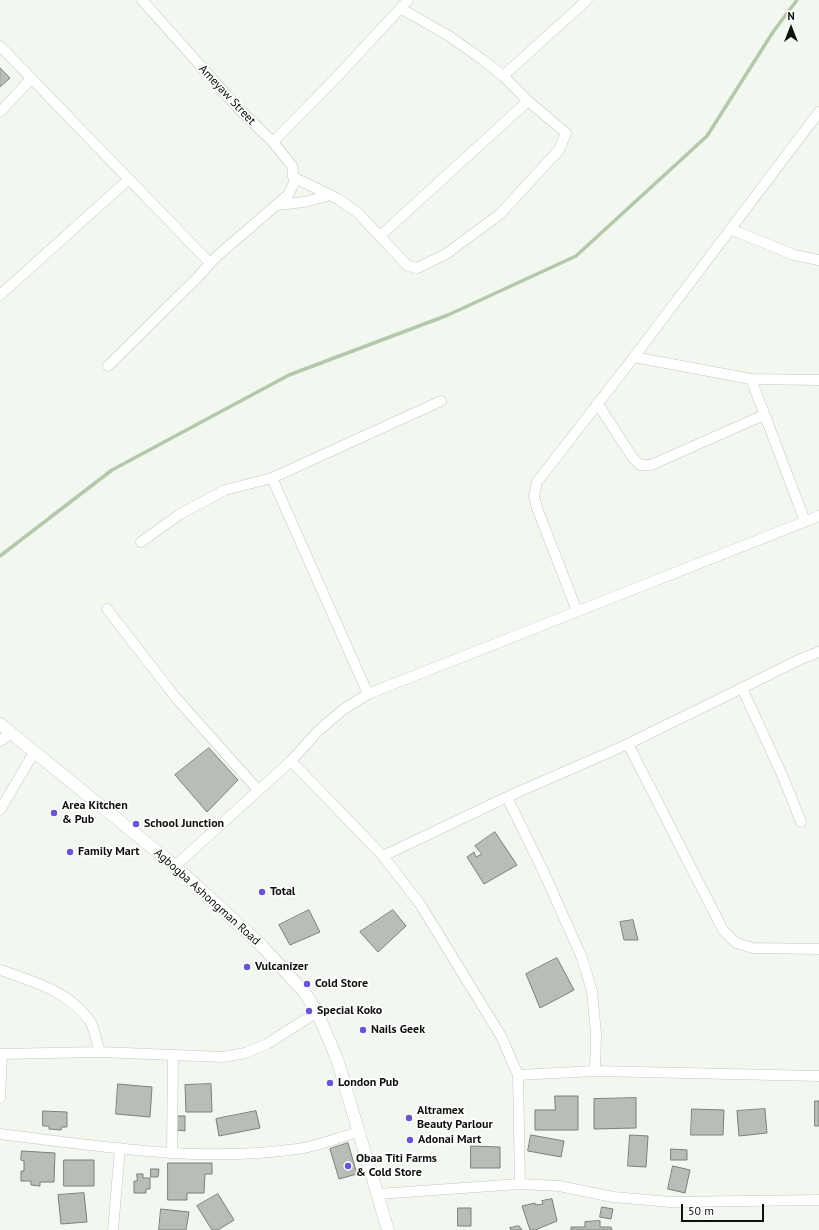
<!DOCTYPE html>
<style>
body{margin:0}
#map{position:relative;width:819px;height:1230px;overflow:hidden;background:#f2f7f0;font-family:"PT Sans",sans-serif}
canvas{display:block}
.north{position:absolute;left:771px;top:8px;width:40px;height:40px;-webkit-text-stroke:3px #fff;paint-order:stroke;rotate:0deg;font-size:11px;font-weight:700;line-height:16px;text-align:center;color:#0f110e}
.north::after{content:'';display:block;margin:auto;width:14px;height:18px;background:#0f110e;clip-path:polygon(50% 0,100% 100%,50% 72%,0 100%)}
.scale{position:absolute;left:681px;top:1204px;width:83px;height:18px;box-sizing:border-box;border:2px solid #0f110e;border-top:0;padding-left:5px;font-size:12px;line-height:14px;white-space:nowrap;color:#0f110e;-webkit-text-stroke:3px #fff;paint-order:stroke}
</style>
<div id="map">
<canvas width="819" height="1230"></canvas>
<div class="north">N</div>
<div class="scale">50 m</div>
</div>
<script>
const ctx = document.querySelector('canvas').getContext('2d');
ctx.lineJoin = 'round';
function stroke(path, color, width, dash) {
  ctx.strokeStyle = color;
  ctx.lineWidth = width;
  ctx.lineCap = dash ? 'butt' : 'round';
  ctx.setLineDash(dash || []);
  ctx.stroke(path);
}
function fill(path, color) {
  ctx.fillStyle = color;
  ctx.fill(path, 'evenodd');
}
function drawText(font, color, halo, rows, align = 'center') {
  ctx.font = font + ' "PT Sans",sans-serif';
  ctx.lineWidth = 3.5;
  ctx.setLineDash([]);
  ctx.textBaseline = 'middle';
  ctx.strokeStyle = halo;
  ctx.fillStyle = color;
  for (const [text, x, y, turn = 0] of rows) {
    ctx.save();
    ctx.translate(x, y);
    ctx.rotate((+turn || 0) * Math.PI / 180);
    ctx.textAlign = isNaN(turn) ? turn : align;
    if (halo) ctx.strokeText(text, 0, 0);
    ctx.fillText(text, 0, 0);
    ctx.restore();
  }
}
stroke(new Path2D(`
 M0,556L112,470L289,375L448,315L576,256L707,136L773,32L797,0`), '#b4c8ab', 3.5);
const building = new Path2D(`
 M0,68L10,78L0,87Z
 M209,748L238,780L207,812L175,775Z
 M495,832L517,865L484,884L467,857L474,852L476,857L482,854L475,846Z
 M309,910L320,932L290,945L279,925Z
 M393,910L406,926L378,952L360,932Z
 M633,920L638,940H624L620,922Z
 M557,958L574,990L540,1008L526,974Z
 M118,1084L152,1087L150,1117L116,1114Z
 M211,1084L212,1112H186L185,1085Z
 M555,1096H578V1130H535V1110H555Z
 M636,1098V1128L594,1129V1099Z
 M815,1101H819V1126H815Z
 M692,1109L724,1110L723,1135H691Z
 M765,1109L767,1133L739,1136L737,1111Z
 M43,1111L67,1112V1127H62L61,1130L49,1129V1126H43Z
 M256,1111L260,1128L219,1136L216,1119Z
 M176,1116H185V1131L176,1130Z
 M531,1135L564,1141L561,1157L528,1151Z
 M630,1135L648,1136L646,1167L628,1166Z
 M348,1143L357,1174L339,1179L330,1149Z
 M471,1146L500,1147V1168H471Z
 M671,1149L687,1150V1160H671Z
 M22,1151L55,1153L54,1182H40V1186L31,1185V1181H21V1171H24V1161L21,1160Z
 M64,1160H94V1186H64Z
 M168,1163H212V1174H205L204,1193H187V1200H168Z
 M673,1166L690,1170L685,1193L668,1189Z
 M151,1169H159L158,1177H151Z
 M137,1174H143V1178H150V1189H146V1193H134V1181H137Z
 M84,1193L87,1222L61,1224L58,1195Z
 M218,1194L234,1220L218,1230H212L197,1206Z
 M552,1199L557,1221L535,1230H530L522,1206L535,1203V1205L543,1204L542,1201Z
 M602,1207L613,1209L611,1219L600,1217Z
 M458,1208H471V1226H458Z
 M161,1209L189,1212L186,1230H159Z
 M600,1221V1227H611L612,1230H571V1227H585V1222Z
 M519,1226L522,1230H511L510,1228Z`);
fill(building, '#b9bdb7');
stroke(building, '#7c807a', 1);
const minor = new Path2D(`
 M0,46L210,263
 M503,76L587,0
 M0,112L31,79
 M273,142L334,80L408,0
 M293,177L338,199L357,212L408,266L417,268L446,254L500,214L559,150L566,133L528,101L503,76L483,60L449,36L400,8
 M277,205L304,202L331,195
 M730,229L794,255L819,260
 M380,236L528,101
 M0,295L129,179
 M634,357L751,379L819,380
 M108,366L196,279L217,256L288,195L294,183L292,166L273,142L239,109L142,0
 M751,379L805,521
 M597,403L633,458L640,465H651L764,415
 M272,478L368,694
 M141,542L180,514L225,490L272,478L441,401
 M107,609L176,698L258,790
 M577,611L537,508L534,496L537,482L634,357L819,112
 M742,688L783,777L801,822
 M0,741L11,733
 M628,744L723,930L736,943L753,948L819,949
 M291,761L383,856L420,904L501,1036L518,1075
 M507,797L545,875L582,958L592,991L596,1034L595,1071
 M0,810L35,751
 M383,856L507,797L628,744L803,658L819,652
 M175,866L291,761L318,731L344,709L368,694L819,516
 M0,970C32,981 72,992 91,1023C95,1032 97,1043 100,1052
 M0,1054L100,1052L223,1057L245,1053L267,1044L317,1012
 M0,1098L2,1054
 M0,1134C98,1146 199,1163 297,1149C318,1146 339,1137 359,1132
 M172,1151L173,1055
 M520,1184L518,1075L595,1071L819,1076
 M378,1194L520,1184L559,1186L613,1197L671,1202L819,1200
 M113,1230L120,1148`);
const tertiary = new Path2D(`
 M0,724L175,866L262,946L305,993L317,1012L337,1059L388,1230`);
stroke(minor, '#c3c7c1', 11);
stroke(tertiary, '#c3c7c1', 13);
stroke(minor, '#fff', 10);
stroke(tertiary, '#fff', 12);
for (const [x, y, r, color] of [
 [54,813,4,"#6955cf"],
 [136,824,4,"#6955cf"],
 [70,852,4,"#6955cf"],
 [262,892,4,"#6955cf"],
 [247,967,4,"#6955cf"],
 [307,984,4,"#6955cf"],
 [309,1011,4,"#6955cf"],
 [363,1030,4,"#6955cf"],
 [330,1083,4,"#6955cf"],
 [409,1118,4,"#6955cf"],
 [410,1140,4,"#6955cf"],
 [348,1166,4,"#6955cf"]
]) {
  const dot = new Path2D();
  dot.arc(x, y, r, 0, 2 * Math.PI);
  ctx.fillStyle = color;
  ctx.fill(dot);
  stroke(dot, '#fff', 1.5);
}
drawText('12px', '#0f110e', '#fff', [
 ["Ameyaw Street",227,95,47],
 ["Agbogba Ashongman Road",207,897,42]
]);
drawText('bold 12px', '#0f110e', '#fff', [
 ["Area Kitchen",62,806],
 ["& Pub",62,820],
 ["School Junction",144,824],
 ["Family Mart",78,852],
 ["Total",270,892],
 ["Vulcanizer",255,967],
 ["Cold Store",315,984],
 ["Special Koko",317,1011],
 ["Nails Geek",371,1030],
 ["London Pub",338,1083],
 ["Altramex",417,1111],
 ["Beauty Parlour",417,1125],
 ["Adonai Mart",418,1140],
 ["Obaa Titi Farms",356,1159],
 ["& Cold Store",356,1173]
], 'left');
</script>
